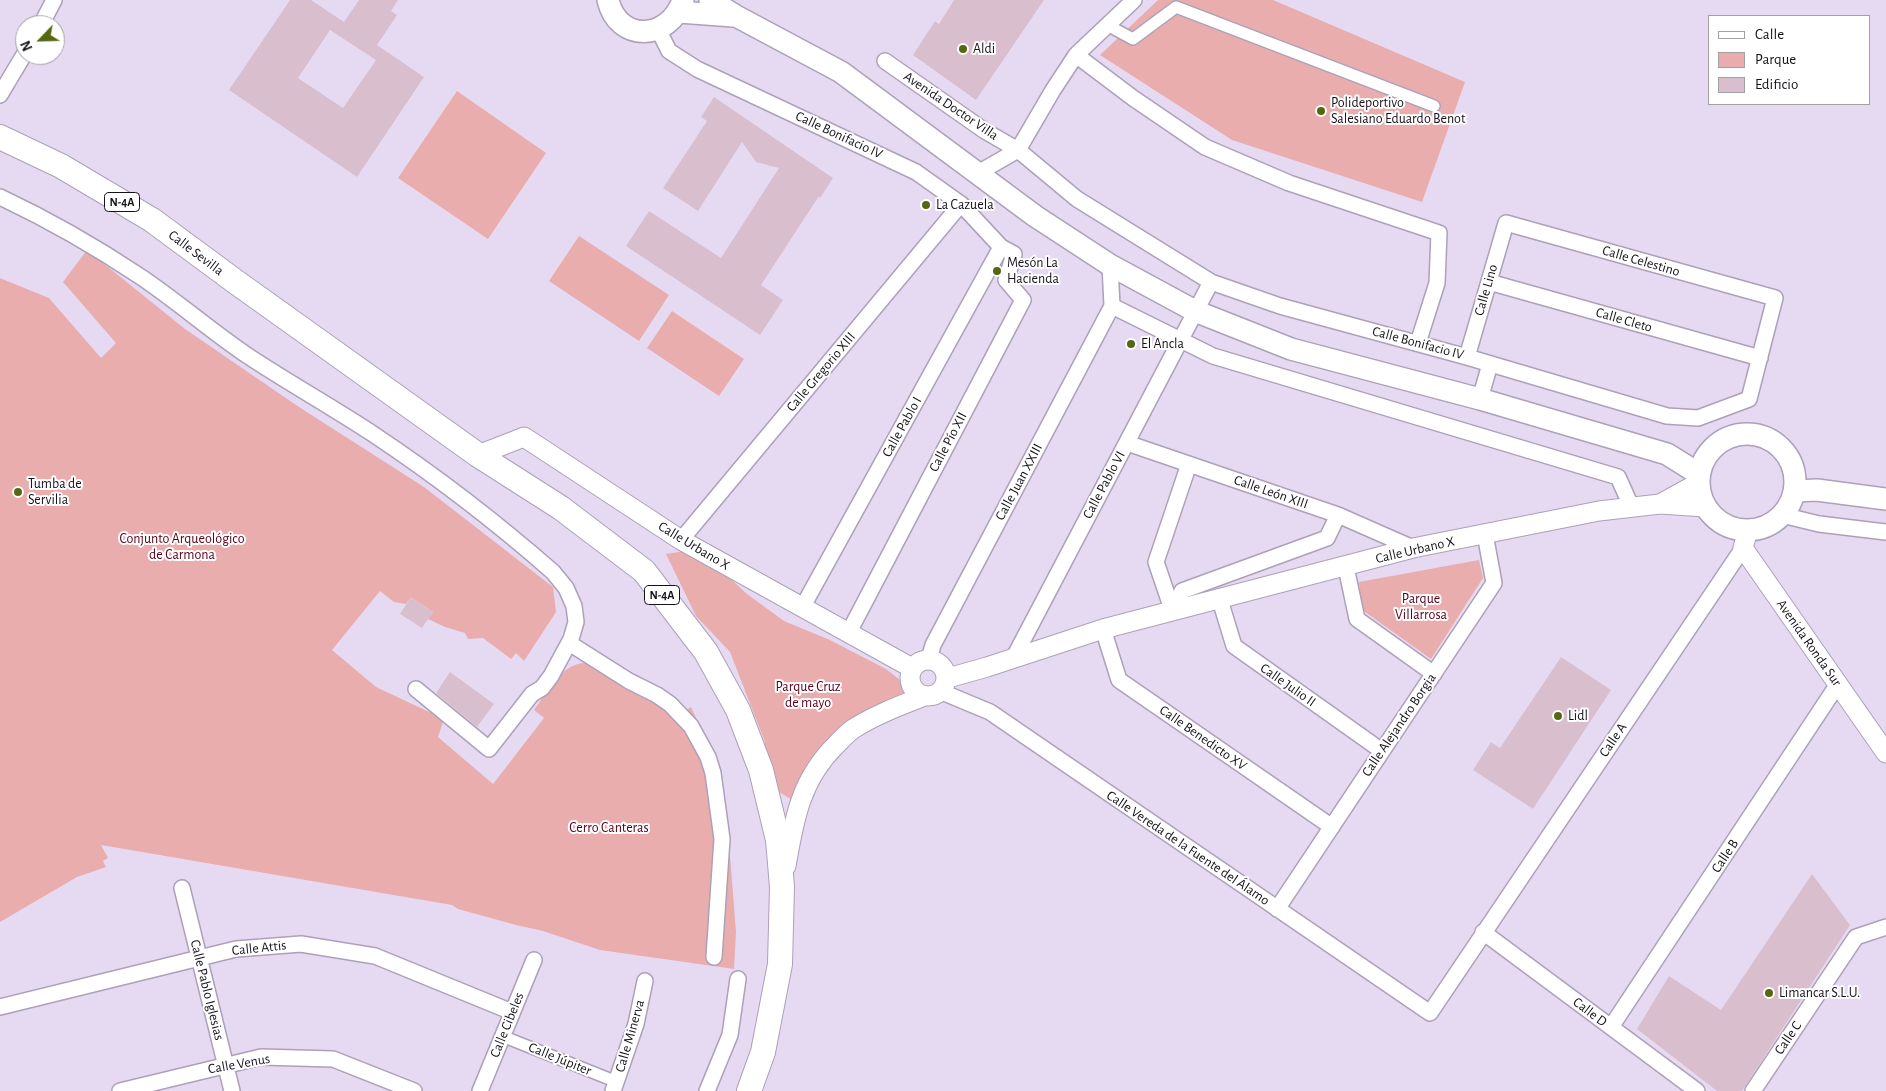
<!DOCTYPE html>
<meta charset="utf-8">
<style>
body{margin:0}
#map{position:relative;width:1886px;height:1091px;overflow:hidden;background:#e6daf3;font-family:"Alegreya Sans",sans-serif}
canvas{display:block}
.legend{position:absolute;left:1708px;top:15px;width:162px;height:90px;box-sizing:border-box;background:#fff;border:1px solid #a2a0a3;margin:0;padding:6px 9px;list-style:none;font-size:15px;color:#16121a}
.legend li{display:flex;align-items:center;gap:10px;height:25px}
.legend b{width:25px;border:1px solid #a2a0a3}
.north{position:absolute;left:15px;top:15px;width:50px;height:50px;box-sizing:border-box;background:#fff;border:1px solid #a2a0a3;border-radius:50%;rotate:246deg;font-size:14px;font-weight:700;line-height:20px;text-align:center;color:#16121a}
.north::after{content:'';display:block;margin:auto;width:18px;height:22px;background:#566711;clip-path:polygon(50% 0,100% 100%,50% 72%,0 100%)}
</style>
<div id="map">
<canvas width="1886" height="1091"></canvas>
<ul class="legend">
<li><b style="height:6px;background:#fff"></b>Calle</li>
<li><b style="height:14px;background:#e9adae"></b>Parque</li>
<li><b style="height:14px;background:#d9bfce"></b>Edificio</li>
</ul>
<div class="north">N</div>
</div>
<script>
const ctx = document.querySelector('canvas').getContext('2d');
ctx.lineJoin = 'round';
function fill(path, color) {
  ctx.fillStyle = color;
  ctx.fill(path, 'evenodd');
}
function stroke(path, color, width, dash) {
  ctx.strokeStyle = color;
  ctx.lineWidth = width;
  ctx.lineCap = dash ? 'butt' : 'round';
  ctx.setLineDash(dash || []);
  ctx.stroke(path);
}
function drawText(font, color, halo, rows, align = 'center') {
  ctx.font = font + ' "Alegreya Sans",sans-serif';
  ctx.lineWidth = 4;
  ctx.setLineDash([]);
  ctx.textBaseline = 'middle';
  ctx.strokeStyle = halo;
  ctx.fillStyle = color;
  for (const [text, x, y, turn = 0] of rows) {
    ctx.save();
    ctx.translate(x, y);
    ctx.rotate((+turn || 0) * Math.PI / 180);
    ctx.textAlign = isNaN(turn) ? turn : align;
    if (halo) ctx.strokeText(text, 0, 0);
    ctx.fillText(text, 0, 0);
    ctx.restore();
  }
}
fill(new Path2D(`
 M1158,0H1273L1465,82L1422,202L1232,140L1100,55Z
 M457,91L546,153L488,239L398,178Z
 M579,236L669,295L639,341L549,281Z
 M87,250L185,329L299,407L424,487L553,587L556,612L524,661L516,653L511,659L483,638L468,639L465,633L445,627L428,619L433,612L411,597L406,604L394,602L380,591L332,650L376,687L444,719L438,737L493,784L544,718L534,710C546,694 561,664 584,663C588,663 592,665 596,666L681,713L691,707L716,762L726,805L736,932L734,969L600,950L543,931L516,925L458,909L452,905L101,845L108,858L103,861L106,867L77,877L0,922V278L49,298L101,358L116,343L63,282Z
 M672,311L744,359L719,396L647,348Z
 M698,549L747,594L784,621L830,640L886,669L922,697L827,754L799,804L764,783L765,742L730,652L696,616L666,554Z
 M1479,560L1483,578L1431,659L1361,609L1359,582Z`), '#e9adae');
fill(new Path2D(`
 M290,0H311L344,22L359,0H398L391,11L397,15L377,45L424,77L357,177L229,90ZM330,30L376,60L343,108L298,78Z
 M954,0H1044L976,100L913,55L935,21L939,24Z
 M714,97L833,178L820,198L819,196L761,285L783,300L760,335L626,246L649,211L721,258L779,168L756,162L742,142L698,211L663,188L707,121L701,117Z
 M411,597L433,612L422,628L400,614Z
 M1561,657L1611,690L1533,809L1473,770L1491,742L1500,748Z
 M450,672L494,704L477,727L436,693Z
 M1812,874L1850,925L1742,1091H1717L1637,1029L1669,976L1721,1010Z`), '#d9bfce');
const pedestrian = new Path2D(`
 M1107,25L1133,39L1176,7L1434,106
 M502,1036L617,1082`);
const minor = new Path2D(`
 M41,25L54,0
 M658,29L669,51L697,69L916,172L961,204L1001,247L1014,254L1006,280L1023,300L849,632
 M1076,55L1133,98L1205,147L1289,183L1439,233L1437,283L1418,343
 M885,61L985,131L1018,150L1077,199L1211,282L1280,306L1467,357L1667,416L1698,418L1749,399L1775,298L1506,223L1467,357
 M0,95L25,53
 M978,173L1018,150L1053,90L1076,55L1134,0
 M0,197C49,220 96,247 141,277C178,302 211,331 248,356C289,383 332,407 373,434C436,476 496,522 553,572L566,588L574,606L576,622L571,639L551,676L542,688L532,694L489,749L416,689
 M1110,265L1112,306L1213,356L1618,477L1632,508
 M1489,282L1760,358
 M1480,399L1490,364
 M1127,443L1338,515L1413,548
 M1782,515L1819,524L1886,532
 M681,540L961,204
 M1346,567L1357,619L1434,674
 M1220,600L1234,646L1382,751
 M802,608L1001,247
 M1173,612L1182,591L1327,538L1338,515
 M1173,612L1156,562L1189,464
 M1103,629L1119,680L1332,827
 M569,643L629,681L657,695L670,704L691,726L708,757L713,773L722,839L714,957
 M929,659L933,645L1112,306
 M1013,659L1211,282
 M942,692L990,712L1430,1013L1743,548
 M182,888L232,1091
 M1277,909L1494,583L1485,534
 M1483,932L1697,1091
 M0,1007L236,949L301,944L375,956L512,1012
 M1611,1027L1838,684
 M120,1091L261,1057L333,1059L414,1091
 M480,1091L534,960
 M613,1091L636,1024L645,981
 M707,1091L730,1035L738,979
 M1753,1091L1856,937L1886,927`);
const tertiary = new Path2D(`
 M478,455L524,437L681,540L912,668
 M1660,504L1698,483
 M1748,530L1743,548L1886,753
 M910 678a18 18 0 1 1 36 0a18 18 0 1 1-36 0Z
 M948,678L987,667L1103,629L1413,548L1599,511L1660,504L1705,507
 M786,866C794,819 801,779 836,745C842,739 847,733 853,729C875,715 899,706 922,697`);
const secondary = new Path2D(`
 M608,0C618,43 669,41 683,0
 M710,0L736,16L841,72L1035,216L1110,265L1195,311L1291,349L1480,399L1667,454L1699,474
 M679,12L733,16
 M1699 482a48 48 0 1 1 96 0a48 48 0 1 1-96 0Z
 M1794,491L1817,490L1886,499`);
const trunk = new Path2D(`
 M0,137L61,166L152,220L236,282L478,455L561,508L644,571L706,652L738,710L761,770L778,840L782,887L780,964L763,1052L749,1091`);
stroke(pedestrian, '#aca1b8', 14);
stroke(minor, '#aca1b8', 18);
stroke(tertiary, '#aca1b8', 21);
stroke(secondary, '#aca1b8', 24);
stroke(trunk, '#aca1b8', 26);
stroke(pedestrian, '#fff', 11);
stroke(minor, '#fff', 15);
stroke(tertiary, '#fff', 19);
stroke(secondary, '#fff', 21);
stroke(trunk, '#fff', 24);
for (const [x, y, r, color] of [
 [963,49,5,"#566711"],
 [1321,111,5,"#566711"],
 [926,205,5,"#566711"],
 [997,271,5,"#566711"],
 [1131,344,5,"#566711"],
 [18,492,5,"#566711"],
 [1558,716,5,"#566711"],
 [1769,993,5,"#566711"]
]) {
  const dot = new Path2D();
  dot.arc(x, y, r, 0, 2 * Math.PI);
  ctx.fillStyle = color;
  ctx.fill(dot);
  stroke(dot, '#fff', 2);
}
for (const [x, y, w] of [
 [122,202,35],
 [662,595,35]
]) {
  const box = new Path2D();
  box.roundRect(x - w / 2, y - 9.5, w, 19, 4);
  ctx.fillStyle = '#fff';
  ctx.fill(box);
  stroke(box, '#16121a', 1);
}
drawText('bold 12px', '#16121a', null, [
 ["N-4A",122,202],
 ["N-4A",662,595]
]);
drawText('14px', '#16121a', '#fff', [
 ["Aldi",973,49],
 ["Polideportivo",1331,103],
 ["Salesiano Eduardo Benot",1331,119],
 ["La Cazuela",936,205],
 ["Mesón La",1007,263],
 ["Hacienda",1007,279],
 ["El Ancla",1141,344],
 ["Tumba de",28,484],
 ["Servilia",28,500],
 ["Lidl",1568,716],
 ["Limancar S.L.U.",1779,993]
], 'left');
drawText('14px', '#16121a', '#fff', [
 ["Avenida Doctor Villa",951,106,34],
 ["Calle Bonifacio IV",839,135,25],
 ["Calle Sevilla",196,253,37],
 ["Calle Celestino",1641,261,16],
 ["Calle Lino",1486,290,-74],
 ["Calle Cleto",1624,320,16],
 ["Calle Bonifacio IV",1418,343,15],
 ["Calle Gregorio XIII",821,372,-50],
 ["Calle Pablo I",902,427,-61],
 ["Calle Pío XII",948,442,-62],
 ["Calle Juan XXIII",1019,482,-62],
 ["Calle Pablo VI",1104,485,-62],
 ["Calle León XIII",1271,492,19],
 ["Calle Urbano X",694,546,31],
 ["Calle Urbano X",1415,550,-13],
 ["Avenida Ronda Sur",1809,643,55],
 ["Calle Julio II",1288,685,35],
 ["Calle Alejandro Borgia",1399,725,-56],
 ["Calle Benedicto XV",1203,738,35],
 ["Calle A",1613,740,-56],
 ["Calle Vereda de la Fuente del Álamo",1188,848,34],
 ["Calle B",1725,856,-56],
 ["Calle Attis",259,948,-6],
 ["Calle Pablo Iglesias",207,990,76],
 ["Calle D",1590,1012,37],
 ["Calle Cibeles",507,1025,-68],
 ["Calle Minerva",630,1036,-74],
 ["Calle C",1788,1038,-56],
 ["Calle Júpiter",560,1059,22],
 ["Calle Venus",239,1064,-10]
]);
drawText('14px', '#580216', '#fff', [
 ["Conjunto Arqueológico",182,539],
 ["de Carmona",182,555],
 ["Parque",1421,599],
 ["Villarrosa",1421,615],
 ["Parque Cruz",808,687],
 ["de mayo",808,703],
 ["Cerro Canteras",609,828]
]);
</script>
